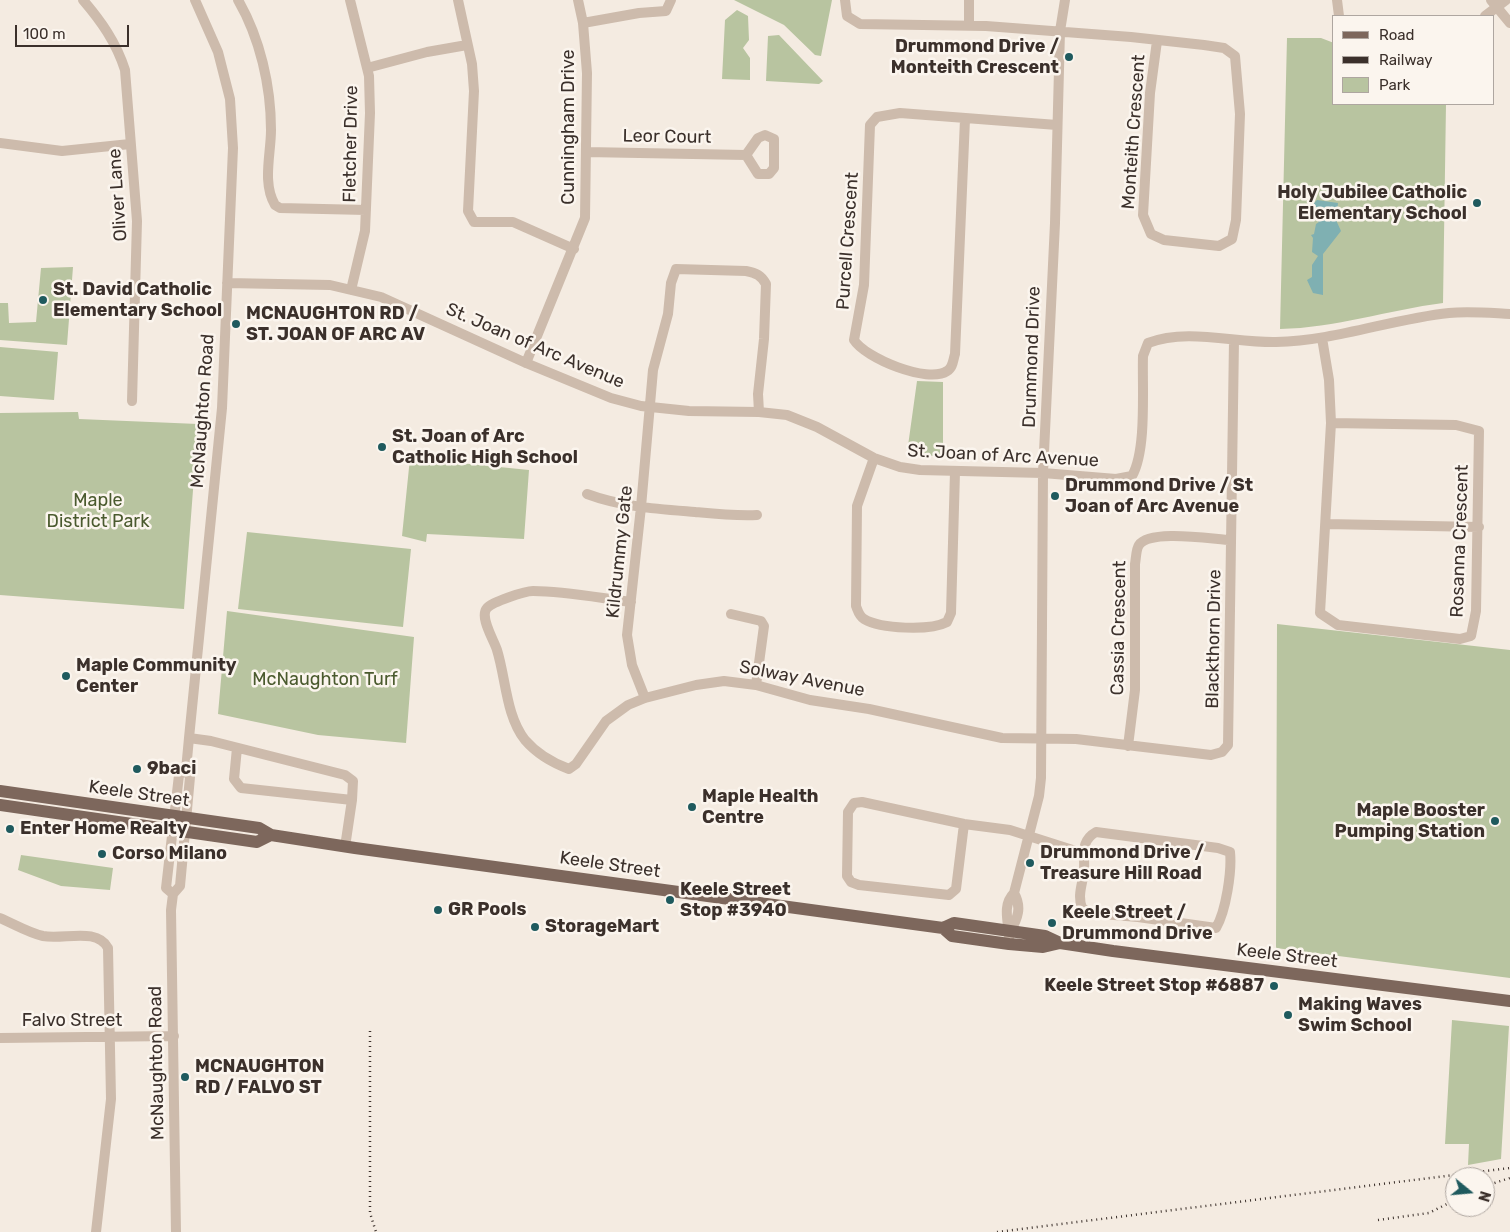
<!DOCTYPE html>
<style>
body{margin:0}
#map{position:relative;width:1510px;height:1232px;overflow:hidden;background:#f4ebe1;font-family:Rubik,sans-serif}
canvas{display:block}
.legend{position:absolute;left:1332px;top:15px;width:162px;height:90px;box-sizing:border-box;background:#fbf5ee;border:1px solid #aea6a0;margin:0;padding:6px 9px;list-style:none;font-size:15px;color:#3b302b}
.legend li{display:flex;align-items:center;gap:10px;height:25px}
.legend b{width:25px;border:1px solid #aea6a0}
.north{position:absolute;left:1445px;top:1167px;width:50px;height:50px;box-sizing:border-box;background:#fbf5ee;border:1px solid #aea6a0;border-radius:50%;rotate:107deg;font-size:14px;font-weight:700;line-height:20px;text-align:center;color:#3b302b}
.north::after{content:'';display:block;margin:auto;width:18px;height:22px;background:#1f5a5e;clip-path:polygon(50% 0,100% 100%,50% 72%,0 100%)}
.scale{position:absolute;left:15px;top:25px;width:114px;height:22px;box-sizing:border-box;border:2px solid #3b302b;border-top:0;padding-left:6px;font-size:15px;line-height:18px;white-space:nowrap;color:#3b302b;-webkit-text-stroke:4px #fbf5ee;paint-order:stroke}
</style>
<div id="map">
<canvas width="1510" height="1232"></canvas>
<ul class="legend">
<li><b style="height:6px;background:#7d675c"></b>Road</li>
<li><b style="height:6px;background:#3b302b"></b>Railway</li>
<li><b style="height:14px;background:#b8c4a0"></b>Park</li>
</ul>
<div class="north">N</div>
<div class="scale">100 m</div>
</div>
<script>
const ctx = document.querySelector('canvas').getContext('2d');
ctx.lineJoin = 'round';
function fill(path, color) {
  ctx.fillStyle = color;
  ctx.fill(path, 'evenodd');
}
function stroke(path, color, width, dash) {
  ctx.strokeStyle = color;
  ctx.lineWidth = width;
  ctx.lineCap = dash ? 'butt' : 'round';
  ctx.setLineDash(dash || []);
  ctx.stroke(path);
}
function drawText(font, color, halo, rows, align = 'center') {
  ctx.font = font + ' Rubik,sans-serif';
  ctx.lineWidth = 5;
  ctx.setLineDash([]);
  ctx.textBaseline = 'middle';
  ctx.strokeStyle = halo;
  ctx.fillStyle = color;
  for (const [text, x, y, turn = 0] of rows) {
    ctx.save();
    ctx.translate(x, y);
    ctx.rotate((+turn || 0) * Math.PI / 180);
    ctx.textAlign = isNaN(turn) ? turn : align;
    if (halo) ctx.strokeText(text, 0, 0);
    ctx.fillText(text, 0, 0);
    ctx.restore();
  }
}
fill(new Path2D(`
 M734,0H832L821,56L815,55L784,25Z
 M737,10L748,16L749,40L743,48L750,58V80L722,79L725,20Z
 M779,35L823,81L819,84L766,81L768,36Z
 M1287,38H1321L1334,43V104H1446L1443,303C1388,310 1335,328 1280,329Z
 M73,267L67,345L0,340V303H8L9,323L36,322L41,268Z
 M0,347L58,352L54,400L0,396Z
 M917,381L943,382V457L907,453Z
 M78,412L79,419L198,424L184,609L0,595V413Z
 M410,458L529,470L524,539L427,534L426,542L402,536Z
 M247,532L411,549L403,627L238,609Z
 M227,611L414,637L406,743L318,735L218,714Z
 M1277,624L1510,650V978L1276,948Z
 M21,855L113,868L110,890L61,886L18,870Z
 M1452,1020L1509,1026L1501,1159L1468,1165L1469,1144H1445Z`), '#b8c4a0');
fill(new Path2D(`
 M1317,200L1338,203L1336,220L1341,231L1323,254V295L1313,293L1307,280L1312,277V265L1318,256L1312,252L1313,238L1311,235L1314,234L1316,224L1319,222L1312,215L1311,206Z`), '#7fb0b2');
stroke(new Path2D(`
 M83,0C101,21 116,42 125,70L137,221L132,401
 M238,0C260,38 271,86 271,130C271,154 262,183 275,205L280,208L366,210
 M350,0L369,76L370,113L365,231L351,290
 M458,0L472,64L474,91L468,211L474,222H513L574,249
 M845,0L847,16L860,24L986,26L1131,37L1204,45L1224,48L1235,56L1240,114L1236,220L1232,239L1219,246L1164,240L1151,234L1143,215L1150,93L1157,41
 M1337,0L1339,16
 M1491,0L1510,23
 M1485,16L1506,0
 M583,23L639,13L666,11L671,0
 M969,25V0
 M367,68L427,52L467,45
 M965,119L955,354C953,360 953,368 947,371C928,384 865,358 854,340L864,285L870,125L877,117L900,113L1057,125
 M765,135L774,139V168L769,174H758L746,155L758,138Z
 M0,143L62,151L130,144
 M586,152L746,155
 M227,283L330,285L381,297L526,363L611,398L641,406L689,411L759,412L787,415L817,427L874,458L900,467L920,470L1043,473L1116,479L1132,476C1147,450 1142,387 1143,356L1148,343C1187,328 1235,343 1276,342C1335,341 1391,319 1449,313C1469,311 1490,313 1510,314
 M1322,338L1329,380L1331,423L1320,613L1338,625L1460,639L1471,636L1476,611L1479,431L1456,425L1331,423
 M526,363L585,218L587,73L583,23L578,0
 M874,458L857,506L856,606C858,611 859,616 864,619C881,629 930,631 947,622L951,613L955,472
 M587,494C622,507 658,509 695,512C716,514 735,516 757,515
 M1326,524L1479,527
 M631,602C599,598 565,591 533,591C525,591 492,602 487,608C479,617 494,640 497,650C506,679 506,716 525,740C537,754 553,763 569,769L576,764L606,721L628,705L645,698L696,685L724,681L756,685L810,700L869,709L1002,738L1076,739L1211,755L1222,752L1228,745L1234,340
 M731,614L761,621L764,626L756,685
 M645,698L632,665L627,635L641,507L653,370L668,314L671,283L676,269L746,271C756,273 761,275 766,284L764,339L758,394L759,412
 M189,738L211,741L345,775L353,781L352,800L241,788L234,779L237,748
 M1128,746L1135,690V564C1136,559 1136,549 1139,545C1150,529 1211,539 1231,540
 M964,824L956,889L949,895L859,885L851,882L847,876L848,812L854,803L862,802L964,824L1010,830L1082,853
 M1096,832L1218,848L1230,852C1232,871 1226,911 1216,928L1138,917L1090,913L1082,908C1077,894 1083,884 1084,870C1085,854 1080,841 1096,832Z
 M345,847L352,800
 M173,894L166,888L179,775L186,770
 M0,918C14,924 29,933 43,936C64,940 97,927 108,948L111,1099L96,1232
 M1010,932C1018,918 1022,907 1014,893
 M1009,944C1011,927 1000,907 1014,893L1039,796L1041,778L1043,473L1055,223L1060,31L1065,0
 M0,1038L174,1036
 M176,1232L171,910L173,894L180,886L190,777L186,770L189,738L222,408L233,148L230,99L218,52L195,0`), '#cdbbac', 10);
stroke(new Path2D(`
 M0,791L259,828L271,835L355,848L943,928L954,923L1045,936L1060,943L1113,951L1510,1001
 M0,805L257,842L271,835
 M943,928L952,936L1009,944L1043,947L1060,943`), '#7d675c', 12);
stroke(new Path2D(`
 M370,1031V1213L376,1232
 M1485,1186L1510,1178
 M1378,1220L1429,1213L1455,1200
 M997,1232L1510,1168`), '#3b302b', 2.5, [1, 4]);
for (const [x, y, r, color] of [
 [1069,57,5,"#1f5a5e"],
 [1477,203,5,"#1f5a5e"],
 [43,300,5,"#1f5a5e"],
 [236,324,5,"#1f5a5e"],
 [382,447,5,"#1f5a5e"],
 [1055,496,5,"#1f5a5e"],
 [66,676,5,"#1f5a5e"],
 [137,769,5,"#1f5a5e"],
 [692,807,5,"#1f5a5e"],
 [1495,821,5,"#1f5a5e"],
 [10,829,5,"#1f5a5e"],
 [102,854,5,"#1f5a5e"],
 [1030,863,5,"#1f5a5e"],
 [670,900,5,"#1f5a5e"],
 [438,910,5,"#1f5a5e"],
 [1052,923,5,"#1f5a5e"],
 [535,927,5,"#1f5a5e"],
 [1274,986,5,"#1f5a5e"],
 [1288,1015,5,"#1f5a5e"],
 [185,1077,5,"#1f5a5e"]
]) {
  const dot = new Path2D();
  dot.arc(x, y, r, 0, 2 * Math.PI);
  ctx.fillStyle = color;
  ctx.fill(dot);
  stroke(dot, '#fbf5ee', 2);
}
drawText('bold 18px', '#3b302b', '#fbf5ee', [
 ["Drummond Drive /",1059,47,"right"],
 ["Monteith Crescent",1059,68,"right"],
 ["Holy Jubilee Catholic",1467,193,"right"],
 ["Elementary School",1467,214,"right"],
 ["St. David Catholic",53,290],
 ["Elementary School",53,311],
 ["MCNAUGHTON RD /",246,314],
 ["ST. JOAN OF ARC AV",246,335],
 ["St. Joan of Arc",392,437],
 ["Catholic High School",392,458],
 ["Drummond Drive / St",1065,486],
 ["Joan of Arc Avenue",1065,507],
 ["Maple Community",76,666],
 ["Center",76,687],
 ["9baci",147,769],
 ["Maple Health",702,797],
 ["Centre",702,818],
 ["Maple Booster",1485,811,"right"],
 ["Pumping Station",1485,832,"right"],
 ["Enter Home Realty",20,829],
 ["Drummond Drive /",1040,853],
 ["Treasure Hill Road",1040,874],
 ["Corso Milano",112,854],
 ["Keele Street",680,890],
 ["Stop #3940",680,911],
 ["GR Pools",448,910],
 ["Keele Street /",1062,913],
 ["Drummond Drive",1062,934],
 ["StorageMart",545,927],
 ["Keele Street Stop #6887",1264,986,"right"],
 ["Making Waves",1298,1005],
 ["Swim School",1298,1026],
 ["MCNAUGHTON",195,1067],
 ["RD / FALVO ST",195,1088]
], 'left');
drawText('18px', '#3b302b', '#fbf5ee', [
 ["Cunningham Drive",569,127,-90],
 ["Monteith Crescent",1134,132,-86],
 ["Leor Court",667,137,1],
 ["Fletcher Drive",351,144,-89],
 ["Oliver Lane",118,195,-94],
 ["Purcell Crescent",848,241,-86],
 ["St. Joan of Arc Avenue",535,346,23],
 ["Drummond Drive",1032,357,-88],
 ["McNaughton Road",203,411,-86],
 ["St. Joan of Arc Avenue",1003,456,3],
 ["Rosanna Crescent",1460,541,-88],
 ["Kildrummy Gate",620,552,-84],
 ["Cassia Crescent",1119,628,-89],
 ["Blackthorn Drive",1214,639,-89],
 ["Solway Avenue",802,679,11],
 ["Keele Street",139,794,8],
 ["Keele Street",610,865,8],
 ["Keele Street",1287,956,7],
 ["Falvo Street",72,1021],
 ["McNaughton Road",157,1063,-91]
]);
drawText('18px', '#4a5a2e', '#fbf5ee', [
 ["Maple",98,501],
 ["District Park",98,522],
 ["McNaughton Turf",325,680]
]);
</script>
